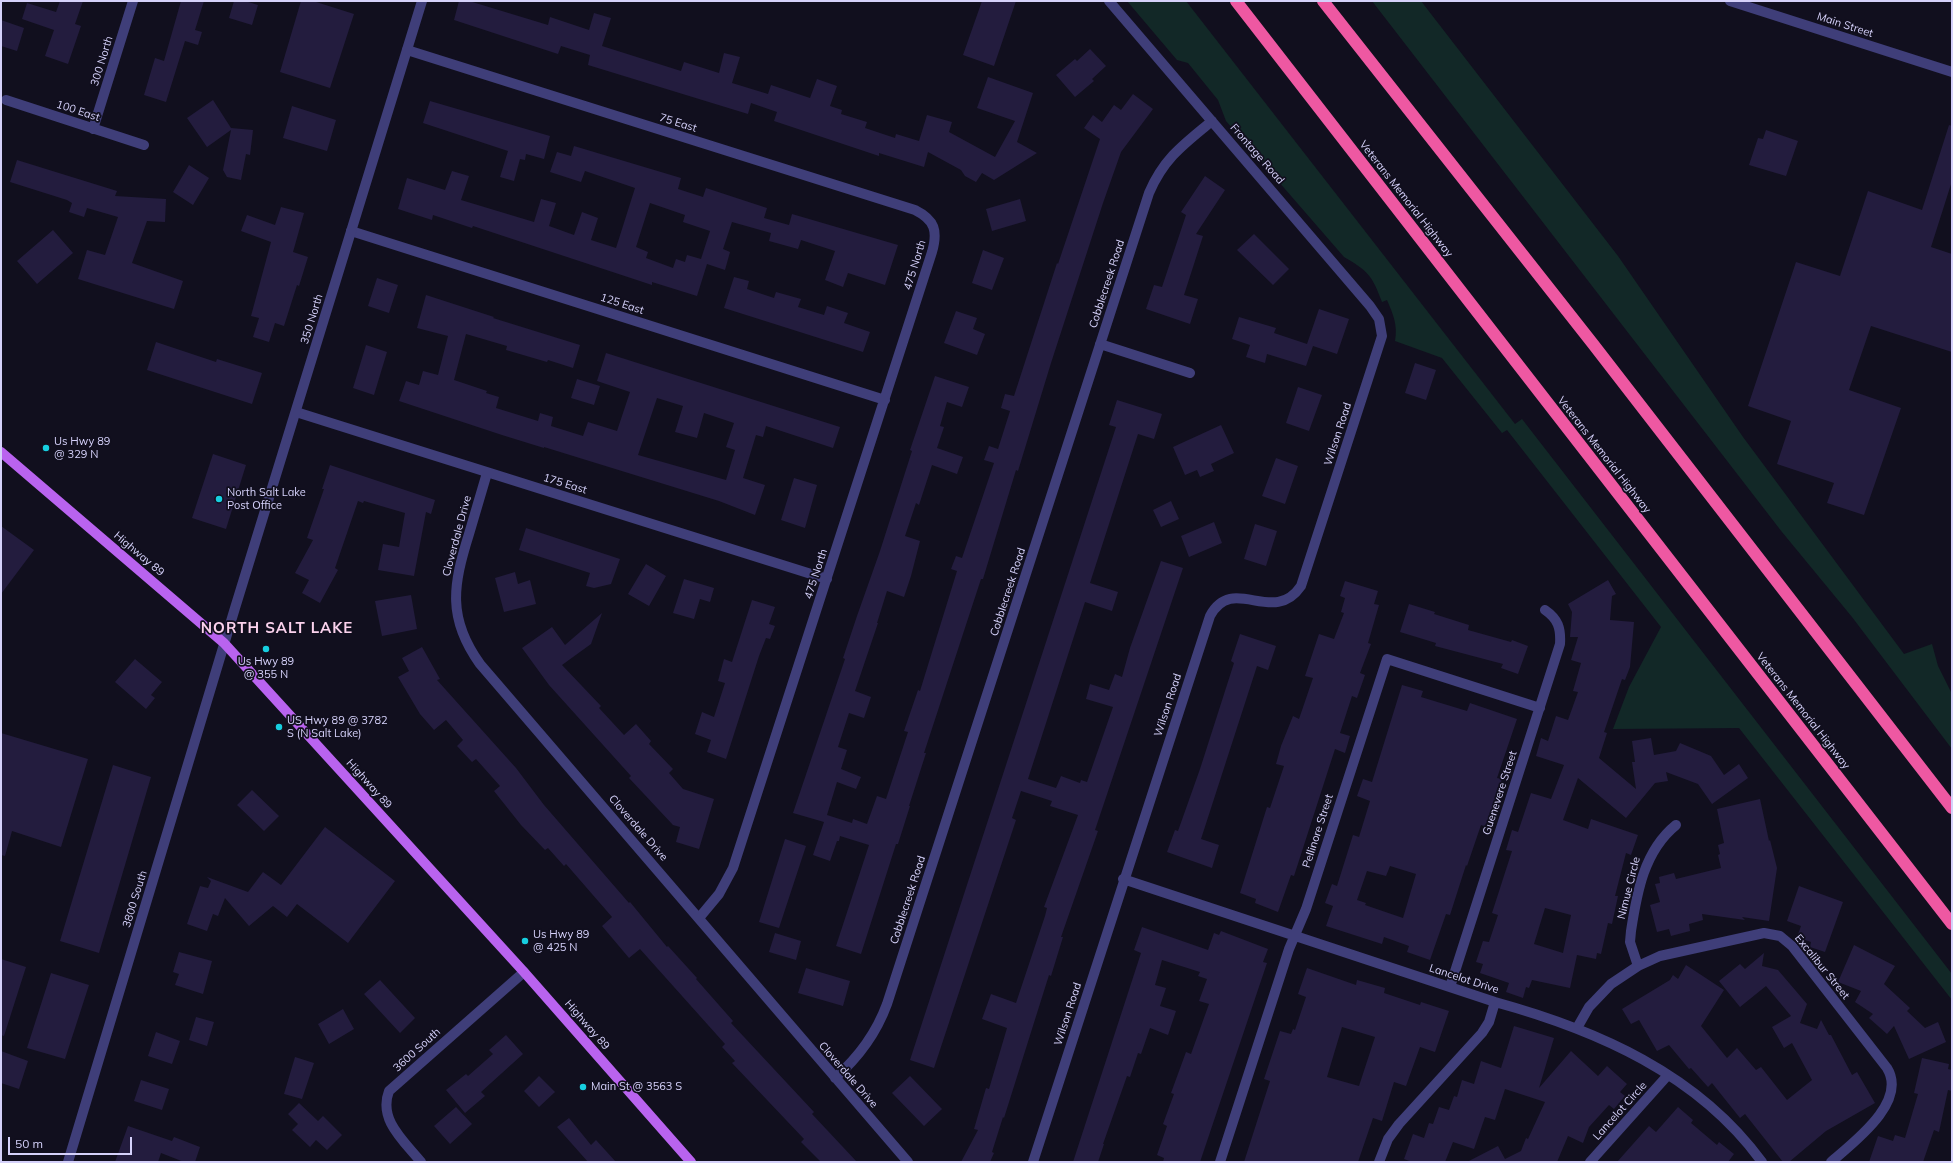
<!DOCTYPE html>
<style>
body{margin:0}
#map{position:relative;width:1953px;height:1163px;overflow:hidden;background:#110f1e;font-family:Mulish,sans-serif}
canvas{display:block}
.frame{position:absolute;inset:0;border:2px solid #d5d1fa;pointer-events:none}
.scale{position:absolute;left:8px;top:1137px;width:124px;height:18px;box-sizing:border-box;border:2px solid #d5d1fa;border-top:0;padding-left:5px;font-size:12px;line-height:14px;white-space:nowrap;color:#d5d1fa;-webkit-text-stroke:3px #110f1e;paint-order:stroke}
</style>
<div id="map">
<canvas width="1953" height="1163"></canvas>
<div class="frame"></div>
<div class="scale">50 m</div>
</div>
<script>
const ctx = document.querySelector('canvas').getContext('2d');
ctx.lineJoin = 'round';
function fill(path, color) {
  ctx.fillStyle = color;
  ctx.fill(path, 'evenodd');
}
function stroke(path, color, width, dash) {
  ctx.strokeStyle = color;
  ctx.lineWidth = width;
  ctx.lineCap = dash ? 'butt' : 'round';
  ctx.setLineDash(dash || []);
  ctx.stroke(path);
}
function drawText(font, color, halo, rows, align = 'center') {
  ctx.font = font + ' Mulish,sans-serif';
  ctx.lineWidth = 3.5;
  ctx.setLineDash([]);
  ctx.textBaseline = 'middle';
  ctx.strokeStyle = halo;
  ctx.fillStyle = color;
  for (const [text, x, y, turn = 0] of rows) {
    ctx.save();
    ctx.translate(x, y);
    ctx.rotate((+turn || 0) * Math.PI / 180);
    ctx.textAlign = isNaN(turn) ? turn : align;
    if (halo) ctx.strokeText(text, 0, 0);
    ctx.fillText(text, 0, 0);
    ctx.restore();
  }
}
fill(new Path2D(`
 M1127,1H1186L1515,424L1522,419L1952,974V1000L1739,728L1613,729L1629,687L1661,627L1507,430L1502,433L1442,358L1395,341C1398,325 1393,314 1387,300L1382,302C1372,275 1368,271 1344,257L1226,121L1218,100L1188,63L1177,60Z
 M1372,1H1421L1618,256L1743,437L1904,654L1932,644L1938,666L1952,694V749L1852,617L1782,532Z`), '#122827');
fill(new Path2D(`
 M60,1H83L75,24L81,26L68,64L45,56L54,30L22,19L27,3L56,12Z
 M181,1H204L195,30L202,32L198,45L185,41L166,102L144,95L155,58L164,61Z
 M234,1H245L258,5L252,25L229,18Z
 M301,1H313L354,14L330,88L280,72Z
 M459,1H469L548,25L550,17L589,30L594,13L611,18L602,46L681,71L684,62L719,73L724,53L740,57L732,83L768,94L771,85L810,98L817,79L837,86L830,106L842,110L841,114L867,122L865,128L895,138L896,134L919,141L927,115L952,122L949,132L995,157L1015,121L977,108L988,77L1033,93L1017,142L1037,153L994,180L982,173L976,182L965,176L961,170L928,152L924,167L879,153V156L774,121L777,112L751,103L748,114L588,65L590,55L561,46L558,54L454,20Z
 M982,1H1016L994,66L963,55Z
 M1,20L24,28L17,51L1,46Z
 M1090,49L1106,66L1092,79L1094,81L1075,97L1056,75L1075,59L1077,61Z
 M1133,94L1153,109L1121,152L1103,203L1051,363L1018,471L1016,470L983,579H981L924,753H926L909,806H910L898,844H896L861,954L836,946L869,845L840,836L839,841H837L830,861L813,855L824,822L793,813L845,659L843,658L857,616L880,551L912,451L910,450L935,376L969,387L962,407L947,402L940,426L944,427L937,448L963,457L957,474L932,465L919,505L916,503L905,536L920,541L911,576L904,597L887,591L877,623H878L855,691L871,697L864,718L849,713L838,747L847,750L841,769L861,777L856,789L837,782L827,815L852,823L853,819L867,824L877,796L886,799L908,732L904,731L918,690L920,691L957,571L951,569L956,556L962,558L994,463L984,460L989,446L998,449L1010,411L1001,408L1005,394L1014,396L1057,263L1058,264L1100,139L1084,128L1093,115L1102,122L1114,105L1121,110Z
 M213,100L231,128L253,130L250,155L246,154L241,180L227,177L223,170L231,130L207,147L187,118Z
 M430,101L550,136L544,159L526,154L525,160L520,159L514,181L500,177L508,151L423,123Z
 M292,106L336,120L327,151L283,138Z
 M1949,125L1952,126V181L1931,247L1952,254V352L1871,326L1849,390L1901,408L1864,515L1827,503L1834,483L1777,464L1791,421L1748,406L1796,262L1840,276L1868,191L1922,210Z
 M1766,130L1798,141L1786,176L1749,165L1758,138L1763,139Z
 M574,146L681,178L678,189L703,197L706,188L767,208L764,218L789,225L792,214L898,245L885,285L848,273L843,287L825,280L835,251L801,240L798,249L769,241L771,233L732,222L723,249L730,252L725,270L707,264L697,296L652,282V285L473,226L472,228L433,215L432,220L398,209L407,178L445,190L452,171L469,176L461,200L534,222L541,199L556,203L549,226L574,235L582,212L598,218L591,240L616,248L635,188L585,171L581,182L550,172L557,152L571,156ZM650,203L685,215L683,222L710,231L701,259L687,255L685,262L676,259L673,268L646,258L648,252L636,247Z
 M17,160L117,191L115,196L166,199L165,222L147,221L132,263L183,281L174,309L78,279L87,250L105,255L118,217L87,208L84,217L69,212L72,203L67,200L10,182Z
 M189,165L209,178L193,205L173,192Z
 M1205,176L1225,190L1196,234L1203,236L1184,295L1198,299L1190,324L1146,309L1154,285L1162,287L1186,215L1181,212Z
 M1020,199L1026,221L992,231L986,209Z
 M281,207L304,213L293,252L308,257L299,286L297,285L284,326L275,323L269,342L253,337L259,318L251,316L271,242L241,231L247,215L275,225Z
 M53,230L73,253L37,284L17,261Z
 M1254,234L1289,269L1273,285L1237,250Z
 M983,250L1004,258L992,290L972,283Z
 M734,277L749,281L747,289L774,298L776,292L801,299L798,307L824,315L827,306L848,313L844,323L870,332L863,352L724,308Z
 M377,278L398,285L389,313L368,306Z
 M426,295L494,317L493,318L580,345L573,368L548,360L547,362L506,350L507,346L466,334L454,380L487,391L486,393L499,397L496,408L538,421L540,413L553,417L551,426L583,436L588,422L617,431L630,392L597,381L606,353L840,427L833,448L766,426L763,437L756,435L743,478L765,485L755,515L719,501L544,447V448L502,435L399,401L406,381L419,385L423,371L438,375L448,336L417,328ZM657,398L683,406L675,432L697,438L704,413L734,423L726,447L735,450L726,480L638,455Z
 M1319,309L1349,319L1337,354L1313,346L1306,366L1267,354L1265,363L1246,357L1250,345L1232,339L1239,317L1276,328L1274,333L1307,344Z
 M956,311L977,318L973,329L985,334L977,355L944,343Z
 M156,342L216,362L217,359L262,373L252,404L147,370Z
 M366,345L387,352L374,395L353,388Z
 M1415,363L1436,370L1426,400L1405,393Z
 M577,379L600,386L594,405L571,398Z
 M1298,387L1322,395L1309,431L1286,423Z
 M1117,400L1162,414L1154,439L1138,434L1090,583L1118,592L1112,611L1085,602L1028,779L1056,788L1061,776L1080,783L1081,780L1087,782L1113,707L1086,699L1090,684L1109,690L1115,674L1122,677L1130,648L1161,561L1183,568L1095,830L1098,831L1061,937H1063L1051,976L1049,975L1004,1118L1003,1117L992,1152L994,1153L990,1162H961L978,1130L974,1129L986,1088L989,1089L1007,1028L982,1019L991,994L1016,1003L1045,916L1047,908L1044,907L1078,815L1050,806L1052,801L1021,791L1012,818L1016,820L934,1068L910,1060L1116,427L1109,425Z
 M1221,425L1234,453L1211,464L1214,471L1200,477L1197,470L1185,475L1173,447Z
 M213,454L246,465L226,529L192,518Z
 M1276,458L1298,466L1285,504L1262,496Z
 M330,465L435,500L431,514L426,512L414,576L378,570L383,544L399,547L405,513L364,501L363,503L358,501L335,568L338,570L320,603L302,593L309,580L295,573L313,540L307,538L324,489H322Z
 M794,478L817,485L805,528L781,520Z
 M1171,501L1179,519L1161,527L1153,510Z
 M1214,522L1222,543L1189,557L1181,536Z
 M1255,524L1277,531L1266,566L1244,559Z
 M1,526L34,550L1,594Z
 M526,528L620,559L611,584L594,588L586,586L590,573L519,550Z
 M646,564L666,576L649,606L628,594Z
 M515,572L518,584L530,580L536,604L504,612L495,578Z
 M684,579L714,588L710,602L700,599L694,619L673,613Z
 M1608,580L1616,594L1612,596L1610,620L1634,622L1630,667L1625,680L1622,679L1604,732L1607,733L1599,758L1636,789L1632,762H1635L1632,741L1651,738L1654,755L1676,751L1680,743L1711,756L1724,775L1739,764L1748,778L1712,804L1698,784L1666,772L1668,781L1655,783L1626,818L1578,778L1563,820L1588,829L1591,819L1638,835L1631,855L1626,853L1615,896H1618L1612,924L1608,923L1601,954L1597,953L1596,959L1577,955L1570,988L1532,980L1529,988L1526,987L1523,998L1506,992L1509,983L1480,973L1483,964L1476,962L1483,941L1489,942L1498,915L1492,913L1512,851L1506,850L1512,830L1518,832L1531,793L1551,799L1564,765L1536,756L1541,738L1548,741L1556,716L1568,720L1578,692L1573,691L1581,663L1571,660L1578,637H1570L1572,612L1568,604ZM1545,908L1571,915L1563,953L1534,944Z
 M1345,581L1378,591L1374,604L1379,605L1368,643L1371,644L1360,673L1365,675L1357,698L1352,696L1340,733L1350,736L1345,753L1335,749L1294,876L1291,875L1278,912L1255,903L1256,899L1240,893L1267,807L1270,808L1284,766L1276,764L1281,746L1293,716L1299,719L1313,678L1305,676L1319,634L1334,639L1344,613L1341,612L1345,598L1340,596Z
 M411,595L417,629L382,636L375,601Z
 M752,600L775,607L769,624L775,626L770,639L766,638L759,656L726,759L707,752L711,740L695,734L702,712L714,717L725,683L718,681L724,659L732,662Z
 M1409,604L1435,612L1434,614L1469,625L1468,630L1511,642L1512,640L1528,646L1518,674L1501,668L1503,664L1435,646L1436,643L1400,632Z
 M602,613L591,644L562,665L601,706L599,708L624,735L636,724L651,741L649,744L673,769L669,773L683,789L714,799L699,849L676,842L680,827L673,825L629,778L631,776L549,685L522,648L552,627L565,645Z
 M1240,634L1276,646L1268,670L1257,666L1201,839L1219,845L1212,868L1167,852L1175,830L1178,831L1200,769L1234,663L1231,661Z
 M422,647L440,679L437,680L516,768L544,805L629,903L630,902L667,947L668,946L697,978L696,979L733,1021L731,1023L814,1112L812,1114L857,1162H821L801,1142L804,1139L732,1063L735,1061L722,1047L725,1044L640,949L629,958L602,926L612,917L566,864L564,866L548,848L545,850L521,825L494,791L500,786L476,759L472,762L457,746L463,740L446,720L434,730L420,714L398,677L409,671L402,658Z
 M135,659L162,682L151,695L155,698L146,709L115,682Z
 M1402,685L1423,691L1421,697L1467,711L1470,703L1517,719L1497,778L1502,779L1487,827L1481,825L1467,866L1466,865L1450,915L1446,914L1430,960L1407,952L1409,946L1384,937L1382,944L1326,926L1333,906L1325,903L1332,884L1337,886L1353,835L1359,837L1370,801L1357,796L1363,779L1372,782ZM1390,866L1416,874L1403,918L1365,905L1366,903L1357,900L1367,871L1386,876Z
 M1,733L88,759L61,847L12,831L5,856L1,855Z
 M113,765L151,777L99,953L60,941Z
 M252,790L279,816L264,831L237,805Z
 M1760,799L1769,841L1770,840L1777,868L1769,921L1742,917L1745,920L1702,914L1703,920L1689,924L1690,931L1671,936L1669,929L1657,932L1650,905L1660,902L1655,884L1660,883L1659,877L1674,873L1676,879L1721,868L1718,855L1720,854L1718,845L1724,843L1717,809Z
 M325,827L395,881L348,943L297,904L287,917L273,906L249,926L225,898L218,916L213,914L207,931L187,924L200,886L208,888L211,881L207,877L248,892L263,872L281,885Z
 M785,839L806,846L779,928L759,922Z
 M1799,886L1843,902L1825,952L1810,947L1811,942L1797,937L1801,926L1787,921Z
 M1142,927L1208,950L1214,933L1219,935L1221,931L1268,949L1263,962L1267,963L1200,1162H1163L1164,1158L1157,1155L1167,1126L1163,1124L1174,1094L1171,1093L1186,1052L1191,1054L1209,1004L1199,1001L1207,979L1198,976L1200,972L1162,960L1155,985L1166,988L1160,1006L1176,1011L1168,1035L1150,1028L1141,1054L1138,1053L1130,1077L1127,1076L1103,1144H1104L1098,1162H1073L1141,953L1134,950Z
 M775,933L801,941L796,960L769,952Z
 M1854,945L1895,966L1884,984L1910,1008L1907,1011L1925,1028L1938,1022L1946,1042L1909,1059L1894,1026L1887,1034L1869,1018L1873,1014L1855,1002L1861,991L1838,982Z
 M179,952L212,961L203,994L175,985L179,974L173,972Z
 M1764,953L1762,966L1778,970L1807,1004L1800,1023L1817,1029L1821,1020L1829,1035H1831L1852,1075L1857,1072L1875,1103L1826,1131L1789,1162H1783L1745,1114L1740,1118L1712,1083L1708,1087L1691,1068L1689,1069L1669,1045L1657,1051L1639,1020L1631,1024L1622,1009L1670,980L1673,975L1678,979L1686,965L1724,990L1701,1026L1727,1058L1737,1048L1756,1070L1761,1067L1787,1100L1812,1080L1792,1043L1784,1048L1772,1027L1791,1016L1766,986L1740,1007L1719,981L1740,964L1745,969Z
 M1,959L26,967L4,1036L1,1035Z
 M806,968L850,981L843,1006L798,993Z
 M1307,968L1356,985L1357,980L1385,988L1384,993L1420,1005L1421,1002L1449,1011L1435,1052L1420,1047L1406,1086L1394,1082L1382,1121L1373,1118L1358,1162H1244L1270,1081L1264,1079L1280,1031L1291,1034L1293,1029L1295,1030L1306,997L1298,994ZM1342,1027L1375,1037L1359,1086L1327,1077Z
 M51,973L89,985L65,1059L27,1048Z
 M380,980L415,1018L400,1033L364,994Z
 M343,1009L354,1029L329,1044L318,1024Z
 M196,1017L214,1022L207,1046L189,1040Z
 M1514,1026L1554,1038L1539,1088L1571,1051L1598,1076L1607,1066L1627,1084L1620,1092L1625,1096L1614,1109L1609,1105L1589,1127L1583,1143L1568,1136L1557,1162H1467L1498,1146L1505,1159L1521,1151L1526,1138L1528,1139L1545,1102L1505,1089L1495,1120L1485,1117L1474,1149L1453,1142L1445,1162H1412L1404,1159L1413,1134L1424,1138L1429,1123L1433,1124L1439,1107L1449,1110L1454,1096L1457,1097L1462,1080L1474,1084L1481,1061L1501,1068Z
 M156,1032L180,1041L172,1064L148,1056Z
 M506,1035L523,1054L481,1092L485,1096L465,1113L446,1090L466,1074L468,1076L493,1054L489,1050Z
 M1,1051L28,1061L19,1089L1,1083Z
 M295,1057L314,1063L302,1099L284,1094Z
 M1922,1058L1949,1064L1948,1069L1952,1070V1091L1948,1090L1939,1132L1934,1130L1923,1162H1869L1878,1136L1893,1141L1895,1135L1905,1138L1918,1094L1914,1093Z
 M539,1076L555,1092L539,1107L524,1091Z
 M910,1076L942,1109L924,1126L892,1093Z
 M141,1080L169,1089L162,1110L134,1101Z
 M299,1103L318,1121L323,1116L342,1135L327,1150L316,1140L310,1147L292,1130L298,1124L288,1114Z
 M456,1107L472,1124L450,1144L434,1126Z
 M1678,1107L1693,1120L1691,1123L1717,1145L1719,1142L1734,1154L1728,1162H1617L1649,1126L1656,1132Z
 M569,1118L591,1145L596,1140L616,1162H588L557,1127Z
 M128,1126L172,1141L174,1137L200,1147L195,1162H184L161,1153L158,1162H115Z`), '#231c3e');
stroke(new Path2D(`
 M407,50L915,210C935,220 938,231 932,252L733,868L719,894L699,918
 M6,100L144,145
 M93,129L133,1
 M351,231L885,400
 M1100,344L1190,373
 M296,412L827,579
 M487,473C481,493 475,513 469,534C453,585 447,618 480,664L908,1162
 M1123,879L1495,1002C1597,1030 1698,1074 1762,1162
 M1638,966L1630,942L1631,931C1637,892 1644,851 1676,825
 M1450,987L1560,644C1561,628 1558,619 1545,610
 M1577,1028L1589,1007L1611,984L1638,966L1660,956L1764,933L1780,936L1792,946L1887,1068C1908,1102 1854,1142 1831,1162
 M835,1078C859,1057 876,1034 887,1004L1149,193C1164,158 1184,144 1212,121
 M421,1162C404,1141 378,1120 389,1091L524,972
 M1033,1162L1210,616C1233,573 1273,627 1301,586L1382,336L1379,319L1370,306L1109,1
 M1220,1162L1289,949L1306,909L1387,659L1540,708
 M1379,1162L1388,1139L1399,1124L1482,1033L1489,1022L1495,1002
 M1590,1162L1668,1075`), '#3f3e79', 10);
stroke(new Path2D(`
 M1730,1L1952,72
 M68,1162L235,608L422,1`), '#3f3e79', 10);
stroke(new Path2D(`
 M1,452L224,643L524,972L691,1162`), '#b963ef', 10);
stroke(new Path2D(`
 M1236,1L1952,924
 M1323,1L1593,344L1952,808`), '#ee58a2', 12);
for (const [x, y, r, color] of [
 [46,448,4,"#17cfe0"],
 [219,499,4,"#17cfe0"],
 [266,649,4,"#17cfe0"],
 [279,727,4,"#17cfe0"],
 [525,941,4,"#17cfe0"],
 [583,1087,4,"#17cfe0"]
]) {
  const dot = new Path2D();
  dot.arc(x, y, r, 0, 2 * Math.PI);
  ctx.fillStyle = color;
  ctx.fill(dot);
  stroke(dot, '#110f1e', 1.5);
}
drawText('11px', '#d5d1fa', '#110f1e', [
 ["Main Street",1845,25,18],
 ["300 North",102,61,-73],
 ["100 East",78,111,18],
 ["75 East",678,123,17],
 ["Frontage Road",1257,154,49],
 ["Veterans Memorial Highway",1406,199,52],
 ["475 North",915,265,-73],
 ["Cobblecreek Road",1107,284,-72],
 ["125 East",622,304,18],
 ["350 North",312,319,-73],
 ["Wilson Road",1338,434,-72],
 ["Veterans Memorial Highway",1604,455,52],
 ["175 East",565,484,17],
 ["Cloverdale Drive",457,536,-75],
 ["Highway 89",139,554,40],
 ["475 North",816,574,-72],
 ["Cobblecreek Road",1008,592,-72],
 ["Wilson Road",1168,705,-72],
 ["Veterans Memorial Highway",1803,711,52],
 ["Highway 89",369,784,48],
 ["Guenevere Street",1500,793,-72],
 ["Cloverdale Drive",638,828,49],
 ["Pellinore Street",1318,831,-72],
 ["Nimue Circle",1629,888,-76],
 ["3800 South",135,899,-73],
 ["Cobblecreek Road",908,900,-72],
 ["Excalibur Street",1822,967,51],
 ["Lancelot Drive",1464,979,18],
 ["Wilson Road",1068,1014,-72],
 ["Highway 89",587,1025,49],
 ["3600 South",417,1050,-42],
 ["Cloverdale Drive",848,1075,49],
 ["Lancelot Circle",1620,1111,-48]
]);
drawText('11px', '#d5d1fa', '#110f1e', [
 ["Us Hwy 89",54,442],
 ["@ 329 N",54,455],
 ["North Salt Lake",227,493],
 ["Post Office",227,506],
 ["Us Hwy 89",266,662,"center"],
 ["@ 355 N",266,675,"center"],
 ["US Hwy 89 @ 3782",287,721],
 ["S (N Salt Lake)",287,734],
 ["Us Hwy 89",533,935],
 ["@ 425 N",533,948],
 ["Main St @ 3563 S",591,1087]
], 'left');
ctx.letterSpacing = '1px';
drawText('bold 15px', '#fbd2ed', '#110f1e', [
 ["NORTH SALT LAKE",277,628]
]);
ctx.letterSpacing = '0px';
</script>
